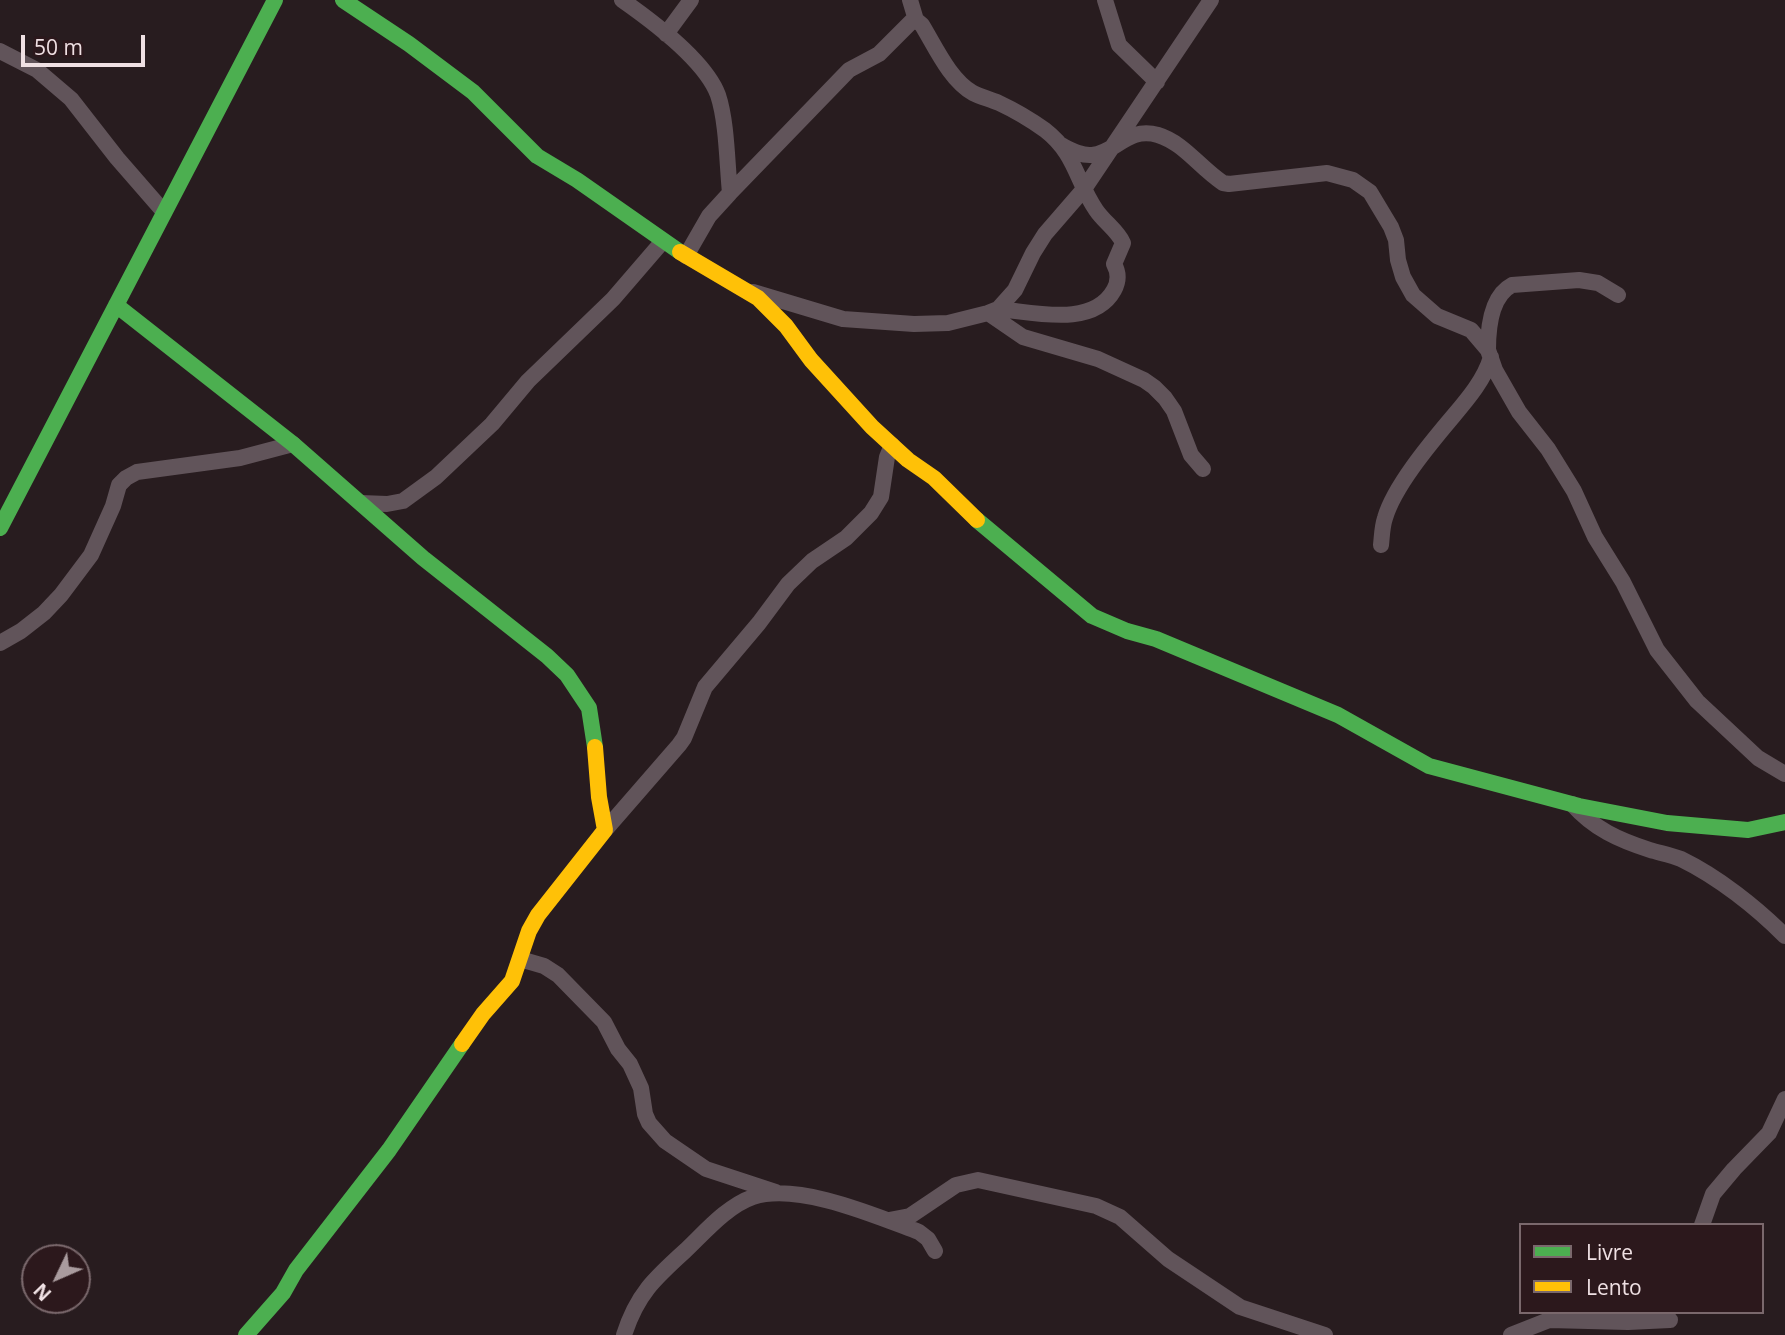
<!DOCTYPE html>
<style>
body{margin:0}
#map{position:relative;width:1785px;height:1335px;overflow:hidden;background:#281c1f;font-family:"Open Sans",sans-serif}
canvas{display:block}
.legend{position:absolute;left:1519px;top:1223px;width:245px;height:91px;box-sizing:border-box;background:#2c181c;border:2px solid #7a686c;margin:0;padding:9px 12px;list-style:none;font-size:21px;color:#efe0e3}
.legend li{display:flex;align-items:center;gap:14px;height:35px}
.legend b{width:35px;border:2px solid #7a686c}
.north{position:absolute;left:21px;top:1244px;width:70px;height:70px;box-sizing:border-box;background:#2c181c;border:2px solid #7a686c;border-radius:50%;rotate:226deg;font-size:19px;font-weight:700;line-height:28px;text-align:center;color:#efe0e3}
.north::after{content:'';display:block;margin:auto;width:24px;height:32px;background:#a99b9e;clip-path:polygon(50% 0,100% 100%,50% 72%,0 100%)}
.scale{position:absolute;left:21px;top:35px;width:124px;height:32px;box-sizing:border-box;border:4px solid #efe0e3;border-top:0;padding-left:9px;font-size:21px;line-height:24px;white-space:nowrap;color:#efe0e3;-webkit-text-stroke:5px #2c181c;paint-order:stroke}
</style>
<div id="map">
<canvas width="1785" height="1335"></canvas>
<ul class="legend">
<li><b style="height:9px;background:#4caf50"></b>Livre</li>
<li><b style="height:9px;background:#ffc107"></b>Lento</li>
</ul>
<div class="north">N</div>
<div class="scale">50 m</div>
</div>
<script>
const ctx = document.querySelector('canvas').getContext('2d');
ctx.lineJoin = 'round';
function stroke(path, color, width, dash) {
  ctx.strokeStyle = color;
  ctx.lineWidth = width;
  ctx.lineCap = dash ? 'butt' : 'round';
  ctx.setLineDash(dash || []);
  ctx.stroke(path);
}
stroke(new Path2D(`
 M622,0C652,21 705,60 718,95C727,122 727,164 730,193
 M910,0L916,20
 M1105,0L1119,45L1157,82
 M666,34L691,0
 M0,51L37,70L71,99L117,158L164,212
 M1061,145C1071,150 1081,156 1092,155C1116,153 1128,126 1158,135C1184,143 1200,168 1223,183L1229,184L1327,173L1353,180L1370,192L1391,227L1396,240L1398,260L1403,277L1413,295L1437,316L1471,330L1488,350L1495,370L1519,412L1548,449L1574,491L1595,537L1623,582L1657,650L1697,701L1758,758L1785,774
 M686,256L709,216L730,193L849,70L879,54L912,21L916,20L922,25C936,48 950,80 973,93C981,97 990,99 999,103C1014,110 1031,120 1045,130C1076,154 1076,181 1096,210C1104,222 1118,231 1123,243L1114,264C1119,273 1119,281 1114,290C1093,328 1034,312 998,309
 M753,292L843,319L914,324L948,323L988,313L998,309L1015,290L1033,253L1045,234L1084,189L1211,0
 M988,313L1023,337L1098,359L1144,380L1154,387L1165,398L1174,411L1191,455L1203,469
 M1488,350C1488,328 1491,296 1512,285L1579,280L1598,283L1618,295
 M361,503L387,504L403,501L436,477L492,424L528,381L613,299L663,241
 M1381,545C1382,536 1382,527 1385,518C1394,487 1429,445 1450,420C1466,401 1484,381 1491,357
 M0,643L21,631L44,613L61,595L91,555L113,506L119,485L126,478L137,472L240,458L293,444
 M1572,804C1594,829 1619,840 1650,850C1660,853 1671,855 1681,859C1718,877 1756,907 1785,936
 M606,829L679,745L684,738L705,687L759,623L788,584L812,561L846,538L871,513L881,497L887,457L892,445
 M520,959L544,966L558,975L604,1022L618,1049L630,1064L641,1088L645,1114L649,1123L665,1141L706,1169L776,1192
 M889,1220L910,1216L956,1185L978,1180L1096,1206L1120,1217L1168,1259L1240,1307L1325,1335
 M1702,1225L1713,1194L1734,1169L1769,1133L1785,1099
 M624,1335C637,1294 655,1278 686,1250C705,1232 727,1206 753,1197C798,1182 876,1216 919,1232L928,1239L935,1251
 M1511,1335L1549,1320L1628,1322L1670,1320`), '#61545a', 16);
stroke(new Path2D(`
 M343,0L409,44L473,92L537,156L577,180L680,252
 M116,305L293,444L423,558L547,656L567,675L589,708L595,747
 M977,520L1092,616L1127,631L1156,639L1338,715L1429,766L1579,806L1667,823L1748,830L1785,822
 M0,528L275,0
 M246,1335L283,1293L296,1270L389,1150L462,1044`), '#4caf50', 16);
stroke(new Path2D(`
 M680,252L758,298L786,326L811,360L872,427L908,460L934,478L977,520
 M462,1044L483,1014L512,981L529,931L538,915L605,830L599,797L595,747`), '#ffc107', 16);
</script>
